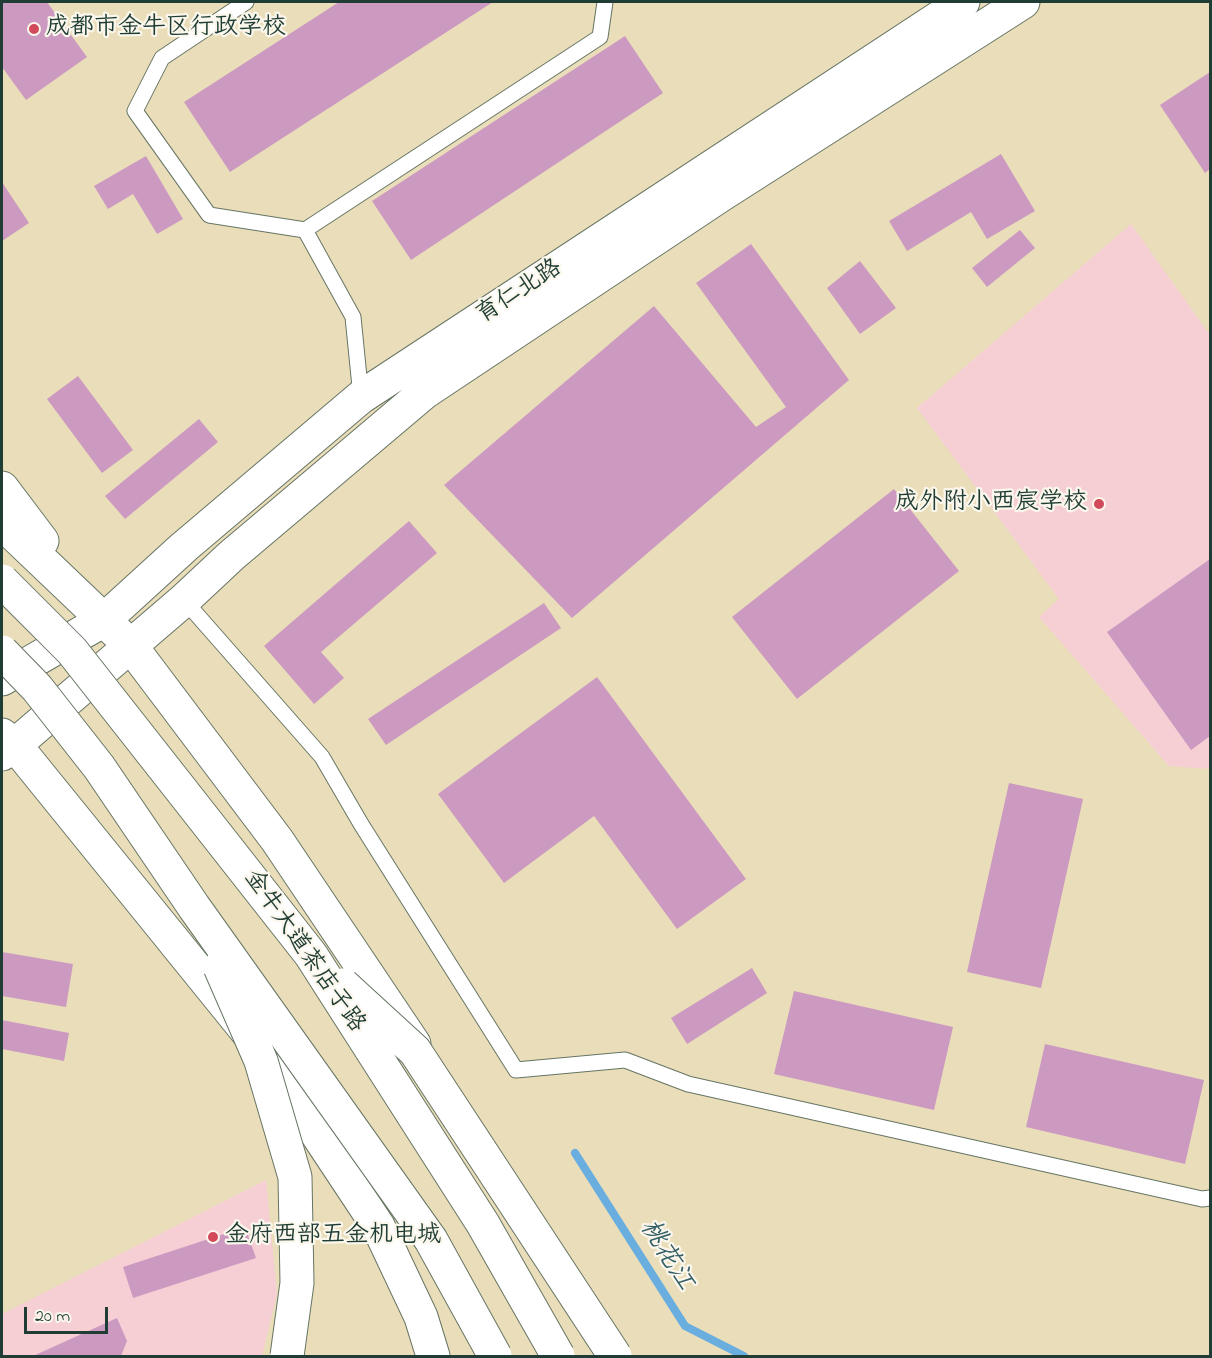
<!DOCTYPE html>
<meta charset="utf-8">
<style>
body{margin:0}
#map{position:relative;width:1212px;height:1358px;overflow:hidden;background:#eaddba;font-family:"Indie Flower",sans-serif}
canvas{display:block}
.frame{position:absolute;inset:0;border:3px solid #1f3d34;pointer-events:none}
.scale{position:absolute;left:24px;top:1307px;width:84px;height:27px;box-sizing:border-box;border:3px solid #1f3d34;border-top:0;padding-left:8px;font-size:18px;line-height:21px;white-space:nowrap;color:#1f3d34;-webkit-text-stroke:4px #fbf7ec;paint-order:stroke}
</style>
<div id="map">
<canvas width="1212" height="1358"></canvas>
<div class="frame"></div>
<div class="scale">20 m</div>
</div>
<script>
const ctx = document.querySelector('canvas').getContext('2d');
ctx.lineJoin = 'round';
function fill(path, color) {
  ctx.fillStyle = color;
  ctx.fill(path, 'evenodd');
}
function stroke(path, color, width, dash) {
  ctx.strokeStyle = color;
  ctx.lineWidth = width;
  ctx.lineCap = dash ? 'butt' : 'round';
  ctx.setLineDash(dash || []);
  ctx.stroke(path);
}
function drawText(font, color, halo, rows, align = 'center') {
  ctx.font = font + ' "Indie Flower","LXGW WenKai TC",sans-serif';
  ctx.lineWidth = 4.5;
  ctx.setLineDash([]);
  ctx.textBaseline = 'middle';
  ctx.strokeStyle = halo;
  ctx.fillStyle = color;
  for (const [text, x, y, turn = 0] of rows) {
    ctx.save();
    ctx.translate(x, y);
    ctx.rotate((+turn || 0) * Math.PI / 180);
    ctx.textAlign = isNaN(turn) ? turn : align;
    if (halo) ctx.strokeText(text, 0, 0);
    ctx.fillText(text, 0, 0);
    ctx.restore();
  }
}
fill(new Path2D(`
 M1131,224L1210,335V769L1169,766L1039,617L1059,599L917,408Z
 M266,1180L277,1294L262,1356H2V1314Z`), '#f6cfd5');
stroke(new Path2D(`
 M575,1153L685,1326L744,1356`), '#69aedf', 8);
fill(new Path2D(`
 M2,2H47L87,57L26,100L2,67Z
 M339,2H493L230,172L184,102Z
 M625,36L663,93L411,260L372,201Z
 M1210,72V169L1205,173L1160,105Z
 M1001,154L1035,211L987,239L971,212L907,251L889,221Z
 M146,156L183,219L157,234L133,194L108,209L94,186Z
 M2,182L29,223L2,241Z
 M1020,230L1035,248L987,287L972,268Z
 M751,244L849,380L572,618L444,485L654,306L756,427L786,407L696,283Z
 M860,261L896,308L860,334L827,288Z
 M78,376L133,450L102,473L47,399Z
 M199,419L218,442L125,519L105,496Z
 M894,489L959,571L797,699L732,617Z
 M409,521L437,553L321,652L344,678L314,704L264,646Z
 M1210,559V736L1191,750L1107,632Z
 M544,603L561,628L386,745L368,719Z
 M597,677L746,879L677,929L594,816L504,883L438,794Z
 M1009,783L1083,799L1041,988L967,972Z
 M2,952L73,964L66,1007L2,996Z
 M752,968L767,993L687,1044L671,1018Z
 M794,991L953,1027L934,1110L774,1074Z
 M2,1020L69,1033L64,1061L2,1049Z
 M1045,1044L1204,1080L1185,1164L1026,1127Z
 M245,1227L256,1258L133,1298L123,1267Z
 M117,1318L127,1341L121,1356H33Z`), '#cc9ac1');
const lane = new Path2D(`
 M246,2L162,58L135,111L209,215L305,230L600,37L605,2
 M305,230L353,317L361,397
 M184,600L322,757L361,824L516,1070L625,1060L688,1084L1202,1199L1210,1198`);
const secondary = new Path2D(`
 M2,488L42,541
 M2,523L130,645L277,840L414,1044
 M2,679L104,620L184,547L361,397L963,2
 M2,735L15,745L258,1045L378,1226L421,1317L433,1356
 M2,754L15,745L184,600L231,556L425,392L721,195L1023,2`);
stroke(lane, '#667563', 17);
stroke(secondary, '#667563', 35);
stroke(lane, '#fff', 15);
stroke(secondary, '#fff', 33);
const highwayBridge = new Path2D(`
 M2,581L72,651L311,955L483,1224L558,1356
 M2,652L37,688L99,767L194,907L431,1240L495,1356
 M220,967L261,1061L295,1177L297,1283L287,1356
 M343,985L415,1051L615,1356`);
stroke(highwayBridge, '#667563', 35, []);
stroke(highwayBridge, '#fff', 33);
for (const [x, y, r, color] of [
 [34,29,6,"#d1495b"],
 [1099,504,6,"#d1495b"],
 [213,1237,6,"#d1495b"]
]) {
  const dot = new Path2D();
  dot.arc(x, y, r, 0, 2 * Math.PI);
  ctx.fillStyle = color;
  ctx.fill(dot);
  stroke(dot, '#fbf7ec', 2);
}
drawText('24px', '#1f3d34', '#fbf7ec', [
 ["成都市金牛区行政学校",46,29],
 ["成外附小西宸学校",1087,504,"right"],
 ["金府西部五金机电城",225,1237]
], 'left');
drawText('24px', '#1f3d34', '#fbf7ec', [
 ["育仁北路",520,293,-33],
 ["金牛大道茶店子路",303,952,55]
]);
drawText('italic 26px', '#355f67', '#fbf7ec', [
 ["桃花江",665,1256,58]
]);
</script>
